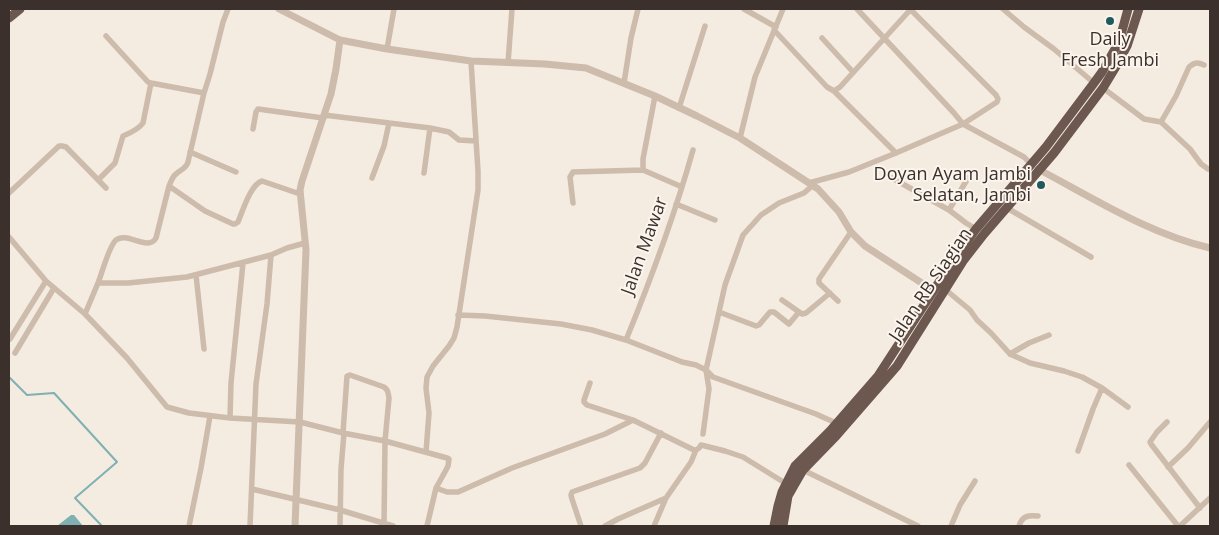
<!DOCTYPE html>
<style>
body{margin:0}
#map{position:relative;width:1219px;height:535px;overflow:hidden;background:#f4ebe1;font-family:"Open Sans",sans-serif}
canvas{display:block}
.frame{position:absolute;inset:0;border:10px solid #3b302b;pointer-events:none}
</style>
<div id="map">
<canvas width="1219" height="535"></canvas>
<div class="frame"></div>
</div>
<script>
const ctx = document.querySelector('canvas').getContext('2d');
ctx.lineJoin = 'round';
function fill(path, color) {
  ctx.fillStyle = color;
  ctx.fill(path, 'evenodd');
}
function stroke(path, color, width, dash) {
  ctx.strokeStyle = color;
  ctx.lineWidth = width;
  ctx.lineCap = dash ? 'butt' : 'round';
  ctx.setLineDash(dash || []);
  ctx.stroke(path);
}
function drawText(font, color, halo, rows, align = 'center') {
  ctx.font = font + ' "Open Sans",sans-serif';
  ctx.lineWidth = 4;
  ctx.setLineDash([]);
  ctx.textBaseline = 'middle';
  ctx.strokeStyle = halo;
  ctx.fillStyle = color;
  for (const [text, x, y, turn = 0] of rows) {
    ctx.save();
    ctx.translate(x, y);
    ctx.rotate((+turn || 0) * Math.PI / 180);
    ctx.textAlign = isNaN(turn) ? turn : align;
    if (halo) ctx.strokeText(text, 0, 0);
    ctx.fillText(text, 0, 0);
    ctx.restore();
  }
}
fill(new Path2D(`
 M71,515H74L83,526H57Z`), '#7fb0b2');
stroke(new Path2D(`
 M9,377L27,395L54,393L117,462L75,498L102,526`), '#7fb0b2', 2);
stroke(new Path2D(`
 M744,9L776,27
 M857,9L954,113L963,124L1024,157L1032,165
 M1003,9L1024,27L1054,49L1094,83
 M774,30L827,87L834,91L840,87L911,9
 M106,36L148,82L151,83L204,93
 M822,38L853,72
 M387,49L394,9
 M508,63L512,9
 M624,83L631,38L638,9
 M1103,88L1144,119L1161,122L1190,149L1201,164L1208,169H1210
 M834,91L896,153
 M655,96L643,159V170L682,187
 M679,108L705,26
 M324,115L430,128L449,132L459,140L476,141
 M1161,122L1176,96L1189,67C1195,62 1198,62 1204,65
 M253,129L256,112L258,109L323,118
 M740,138L755,77L783,9
 M190,152L236,172
 M424,173L430,128
 M372,178L384,146L389,123
 M892,178L949,210L966,223L976,229
 M98,180L115,163L123,136C130,133 138,130 143,123L151,83
 M809,183L849,172L896,153L963,124L997,102L998,99L996,95L910,9
 M169,186L205,211L233,224H235L238,222C243,210 251,184 262,181L300,194
 M9,193L59,146H62L66,147L106,188
 M573,203L570,177L573,172L643,170
 M676,204L715,220
 M1007,208L1091,257
 M949,210L968,178
 M9,237L46,281L85,314L127,358L167,407L189,413L230,418L300,422L343,433L385,441L447,458L449,459L448,466L446,470L436,488L427,526
 M196,275L204,349
 M98,283C102,273 109,246 116,240C127,231 148,252 156,238L169,186C171,182 172,177 176,174C181,169 186,169 188,162L204,93L210,74L223,22L228,9
 M946,290L970,310L977,320L991,333L1010,354L1030,363L1064,371L1082,377L1102,388L1128,407
 M782,300L802,314L806,313L830,293
 M838,301L819,283V279L851,232
 M719,312L756,326L759,325L770,312H774L789,324L799,312
 M85,314L98,283H128L187,277L271,255L287,248L305,243
 M458,315L485,316L561,324L592,330L626,340L682,362L696,365L706,370L713,377L816,414L836,423
 M10,339L46,281
 M626,340C651,279 675,214 693,150
 M15,353L54,288
 M1010,354L1029,343L1049,335
 M590,383L584,400V402L587,405L633,420L694,450H696L691,462L666,498L654,526
 M230,418L231,383L243,263
 M1167,422L1157,432L1150,442L1151,444L1200,508
 M343,433L347,376L350,375L384,387C388,390 388,392 389,398L385,441L384,526
 M703,434L709,389L706,370L725,285L743,235L761,215L779,203L804,193L812,186
 M696,450L699,448L701,445L725,451L743,457L785,483
 M1078,451L1093,409L1102,388
 M426,452L429,413L426,388L427,377L433,366L449,346L454,338L457,327L478,190V171L471,61
 M1129,465L1178,526
 M1168,467L1188,448L1210,422
 M803,470L918,526
 M436,488L447,492H458L512,468L605,434L633,420
 M252,489L340,510L393,526
 M189,526L201,468L210,416
 M250,526L256,384L267,304L271,255
 M340,526L341,469L344,433
 M581,526L572,499L571,495L572,492L640,468L645,463L661,433
 M605,526L618,519L666,498
 M951,526L960,505L975,481
 M1019,526C1022,516 1028,515 1038,516
 M1180,526L1210,498`), '#cdbbac', 5.5);
stroke(new Path2D(`
 M279,9L340,40L387,49L471,61L545,64L586,68L655,96L697,116L740,138L809,183L818,189L839,212L851,232L865,246L934,291
 M1038,169C1093,198 1149,234 1210,248
 M295,526L306,250L300,190L302,181L331,94L336,69L340,40`), '#cdbbac', 7);
stroke(new Path2D(`
 M9,18L20,9
 M774,526L778,506L782,492L795,466L830,431L878,376L956,256L976,229L1046,147L1094,83L1102,72L1119,42L1128,9
 M783,526L788,496L796,482L803,470L836,436L897,366L963,261L984,234L1054,153L1103,88L1117,65L1127,46L1139,9`), '#6c584f', 9);
for (const [x, y, r, color] of [
 [1110,21,5,"#1f5a5e"],
 [1041,185,5,"#1f5a5e"]
]) {
  const dot = new Path2D();
  dot.arc(x, y, r, 0, 2 * Math.PI);
  ctx.fillStyle = color;
  ctx.fill(dot);
  stroke(dot, '#fbf5ee', 2);
}
drawText('18px', '#3b302b', '#fbf5ee', [
 ["Daily",1110,40],
 ["Fresh Jambi",1110,61],
 ["Doyan Ayam Jambi",1031,175,"right"],
 ["Selatan, Jambi",1031,196,"right"]
]);
drawText('18px', '#3b302b', '#fbf5ee', [
 ["Jalan Mawar",645,246,-70],
 ["Jalan RB Siagian",931,285,-56]
]);
</script>
